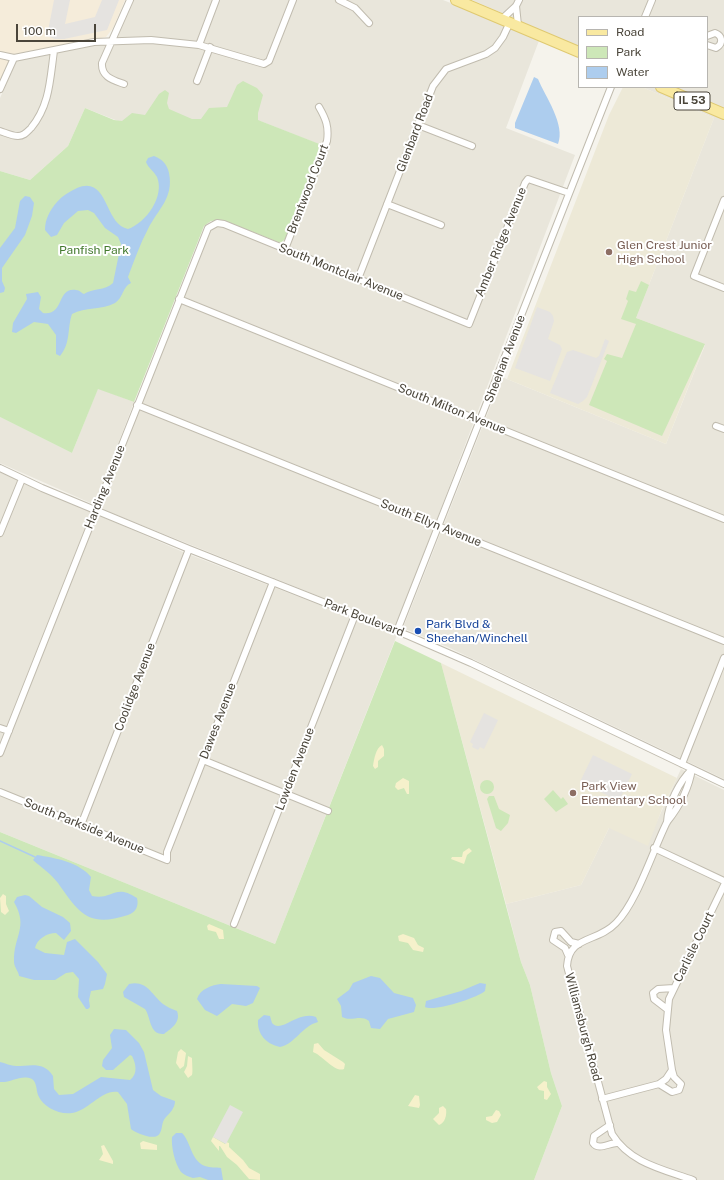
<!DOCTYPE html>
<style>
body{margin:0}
#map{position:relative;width:724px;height:1180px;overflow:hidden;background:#f5f3ec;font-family:"Public Sans",sans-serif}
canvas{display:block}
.legend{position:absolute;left:578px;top:16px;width:130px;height:72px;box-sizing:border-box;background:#fff;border:1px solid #b7b5b0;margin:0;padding:5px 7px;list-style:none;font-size:12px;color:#4a453a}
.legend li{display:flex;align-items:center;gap:8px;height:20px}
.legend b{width:20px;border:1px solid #b7b5b0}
.scale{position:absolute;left:16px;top:24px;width:80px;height:18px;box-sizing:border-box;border:2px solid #4a453a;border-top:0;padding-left:5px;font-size:12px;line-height:14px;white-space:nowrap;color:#4a453a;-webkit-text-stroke:3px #fff;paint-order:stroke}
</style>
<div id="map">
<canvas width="724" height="1180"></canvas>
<ul class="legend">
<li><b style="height:5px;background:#f9e9a1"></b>Road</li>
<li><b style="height:11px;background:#cde7b8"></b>Park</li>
<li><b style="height:11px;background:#adcdee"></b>Water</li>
</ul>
<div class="scale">100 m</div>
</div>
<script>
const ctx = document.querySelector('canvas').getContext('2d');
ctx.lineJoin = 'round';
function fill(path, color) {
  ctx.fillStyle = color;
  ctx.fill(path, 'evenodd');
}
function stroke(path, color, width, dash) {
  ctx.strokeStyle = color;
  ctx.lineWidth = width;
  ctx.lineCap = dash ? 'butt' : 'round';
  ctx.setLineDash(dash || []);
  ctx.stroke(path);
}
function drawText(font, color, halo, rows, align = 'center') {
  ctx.font = font + ' "Public Sans",sans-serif';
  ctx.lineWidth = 4;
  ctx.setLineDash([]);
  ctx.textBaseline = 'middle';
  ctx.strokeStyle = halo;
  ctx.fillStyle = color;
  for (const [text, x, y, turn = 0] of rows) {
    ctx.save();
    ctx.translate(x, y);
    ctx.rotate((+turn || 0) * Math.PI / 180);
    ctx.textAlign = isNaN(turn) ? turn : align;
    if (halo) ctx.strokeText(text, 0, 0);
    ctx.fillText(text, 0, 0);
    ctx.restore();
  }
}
fill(new Path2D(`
 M134,0H443L540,38L506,128L575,155L396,627L99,508L207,233L215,227H223L274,247L276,241L282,242L286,238L321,145L260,121H118L85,108L68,146L30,180L0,171V98L19,55L117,36Z
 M472,0H724V779L450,648L403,628L502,377L666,444L705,345L636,318L714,118L642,87H707V17H579V47Z
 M98,388L134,402L95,505L0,463V417L72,453Z
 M0,472L183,552L397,635L275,944L0,832Z
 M681,769L724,790V1180H534L562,1106L551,1073L530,985L521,962L506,904L581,885L609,828L657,821Z`), '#e9e6db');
fill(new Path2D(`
 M0,0H125L113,28L106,37L14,55L0,83Z`), '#f5ecda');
fill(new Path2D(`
 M623,87H642L714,118L636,318L705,344L666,444L507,379L609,115Z
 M441,663L677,778L662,809L648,846L609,828L581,885L506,904Z`), '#ede9d7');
fill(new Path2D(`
 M243,81L257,88L263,95L258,113V120L322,145L286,238L282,242H278L223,220L211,221L204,226L134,402L98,389L72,453L0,417V171L30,180L68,146L85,108L114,120L122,121L132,113L145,115L159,94L165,90L169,93L167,103L169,109L192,119H201L209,108L227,107L237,85Z
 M641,281L649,285L636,318L705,344L662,436L589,405L607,361L604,359L607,354L622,358L636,324L621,319L628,301L626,299L629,290L636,292Z
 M395,641L441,663L521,962L530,985L551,1073L562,1106L534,1180H0V832L275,944Z
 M480 787a7 7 0 1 1 14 0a7 7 0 1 1-14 0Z
 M553,790L561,799L563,797L568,804L556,812L544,799Z
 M489,796H494L499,809L510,815L508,823L501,831L496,828L487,799Z`), '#cde7b8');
fill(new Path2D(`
 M382,745L384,749V756L378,761V767L375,769L373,766C374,759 376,748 382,745Z
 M403,778L409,781V794H407L404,788L398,790L395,787L396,783Z
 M469,848L472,851L467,855L464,864L451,859L452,857H462L463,852Z
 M3,894L6,896V904L9,911L5,915L1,912L0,898Z
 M209,924L223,930L224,939H219L216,932L208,930L207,926Z
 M403,934L414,938L418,945L424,948L423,952L413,950L408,943L399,941L398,936Z
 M318,1043L324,1050L343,1062L345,1064L344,1069C335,1073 322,1055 313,1052L314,1044Z
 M181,1049L186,1053L184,1066L180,1069L176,1063L178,1052Z
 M188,1056L192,1058C192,1062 193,1073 192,1075L188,1078L184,1072L187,1066Z
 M544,1081L547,1082V1087L551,1094L547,1100L544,1099V1091L539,1090L537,1087Z
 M415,1095L419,1096L420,1105L419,1108L408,1106Z
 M443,1106L446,1109C447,1115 445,1123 439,1125L433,1119L439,1113V1108Z
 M496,1110L499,1111L501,1115L497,1122L492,1123L486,1120V1117L492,1116Z
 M213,1137L225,1144L226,1142L229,1143V1147L243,1160L249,1168L260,1174V1180L249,1179L237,1165L227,1157L220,1146H219V1151L211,1141Z
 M143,1141L157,1145V1150L141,1149L140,1143Z
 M104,1145L113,1161V1164L99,1160L103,1154L101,1146Z`), '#f6f1cb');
fill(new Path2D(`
 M54,0H70L65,24L95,17L102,0H119L107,30L64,39H55L47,36Z
 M537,307L550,312L553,316L554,321L548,339L560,345L562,349L550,381L515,368Z
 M605,339L609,341L587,397L583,401L578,404L550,393L567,352L573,350L596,358L599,356Z
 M484,713L498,720L484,749L480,747L478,750L472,747L473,744L470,742Z
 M593,755L632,774L619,801L580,782Z
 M230,1105L243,1112L226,1144L213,1137Z`), '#e5e3e0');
fill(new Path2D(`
 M534,77L538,79C545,96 566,125 558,144L515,128V123Z
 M154,156C162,159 167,164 169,173C174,198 158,209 148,229C140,244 134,261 128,277L131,283C123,286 123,298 115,303C102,310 85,307 72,314C67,329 71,343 60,356L56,354V335L48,324L34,322L16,333L12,332L13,323L27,299L26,294L38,292L41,297L39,309L43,313C65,316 56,287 76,290C80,290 81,293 84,294C92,288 105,291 113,283L121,244L118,237L105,228L94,213L88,210L78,211L64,223L57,235L51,237L45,230C45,219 50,210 57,202C62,196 69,192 77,188C109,175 104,225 128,229C146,223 165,196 157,177C154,171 148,168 146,162L148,158Z
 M25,196L30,197L34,203L32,216L25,235L2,268V281L5,288L4,292L0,293V248L15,228L20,201Z
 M37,855C55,858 79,862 91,877L89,890L92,896C114,900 114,883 137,898C139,906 136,912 128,915C88,928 79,913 58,883C51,874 41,867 33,860Z
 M25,895L29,896L42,907L63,917L70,923L71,931L64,940L56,933C47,933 37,939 35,948L45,953L64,955L67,942L75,939L98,962L107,974L105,984L103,989L91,991L89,1000L90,1007L88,1009H86L78,997L79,979L73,972L66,973L55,980H34L19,976C19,972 14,967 14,962C13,936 29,928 14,902L17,897Z
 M371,976L380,978L394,993L413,998L416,1005L414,1012L388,1019L380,1029L371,1028L369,1021C360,1014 352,1022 342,1017L341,1006L337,999L349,990L353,983Z
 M480,983L486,984L485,991C477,998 434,1012 425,1007L426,1001L461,991Z
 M129,984C147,980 151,994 163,1004C167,1007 172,1009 177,1011C181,1022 172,1028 164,1034C149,1035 151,1017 145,1009L124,997L123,992Z
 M221,984L257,986L260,988L253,1003L246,1006L232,1004L217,1016L205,1010L197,999C200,989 212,985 221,984Z
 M264,1015L270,1016L272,1023C281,1034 298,1010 316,1017L318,1022C302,1026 295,1044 280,1047C266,1044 257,1034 258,1020Z
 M114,1029L126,1030L139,1043L144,1052L153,1090L161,1096L175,1101C175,1108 170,1113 166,1117C161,1122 163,1128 160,1133C156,1142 136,1133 131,1129L127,1104L118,1092C102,1089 88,1111 72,1113C59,1115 43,1107 38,1095C36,1089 37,1083 32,1079C21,1074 11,1083 0,1082V1062C5,1063 11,1066 16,1066C30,1066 44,1061 53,1076L54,1089L59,1095L73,1094L101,1077L130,1080C138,1074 136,1064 132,1056L130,1055L113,1070H106L102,1066L103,1060L112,1048L110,1035Z
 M176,1133H182C191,1142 191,1161 205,1166C210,1168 216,1167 221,1168L223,1180H208L200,1177L193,1178C189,1177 184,1175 181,1172C175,1164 171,1147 172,1137Z`), '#adcdee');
stroke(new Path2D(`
 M0,841L35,857`), '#adcdee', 1.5);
const street = new Path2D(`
 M339,0L355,8L369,23
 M516,6L518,25
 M645,17L652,0
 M502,19L516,6L519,0
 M707,36L715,33C723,36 723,44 716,48L707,45
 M199,45L216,0
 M0,55L14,58L94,42L151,40L199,45L264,64L269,61L293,0
 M197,81L210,47
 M124,84C113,80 101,77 102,63L130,0
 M0,89L14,58
 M418,125L472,146
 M0,131C6,133 12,136 18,136C24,136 27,132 31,128C50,105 50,79 54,51
 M724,200L694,276L724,288
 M387,204L441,225
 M285,249L327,141C329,127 326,119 319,107
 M358,279L433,86L446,69L486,54L495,48L503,37L510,22
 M179,299L724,519
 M137,405L724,641
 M716,426L724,429
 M0,468L42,488L189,549L409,636L471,663L724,784
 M0,533L22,479
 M397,631L611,87
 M0,728L9,731
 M0,753L208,228L217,223L224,224L469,324L525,183L528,179L569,193
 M203,760L328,811
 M682,764L724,658
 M692,769C689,788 679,807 667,822C653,850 637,902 616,923C597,943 569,935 567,966L612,1134C630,1163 662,1169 693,1180
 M0,792L167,860V852L273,582
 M667,822C668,804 679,782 692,769
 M81,825L189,549
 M654,848L724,881
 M234,924L355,615
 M568,955L565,948L553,940L555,932L561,931L571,942L579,944
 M667,1009L654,999L653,993L658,989L674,988
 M659,1084L672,1092L679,1090L681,1084L674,1077L672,1070
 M602,1099L659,1084L666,1079L672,1070L666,1030L669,999L724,885
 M610,1125L594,1136L593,1143C598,1151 609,1143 617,1143`);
const primary = new Path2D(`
 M456,0L579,52
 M661,87L724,114`);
stroke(street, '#c1bcaf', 8);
stroke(primary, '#dfc971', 12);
stroke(street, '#fff', 6);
stroke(primary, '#f9e9a1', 10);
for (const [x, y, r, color] of [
 [609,252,4,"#8d6e63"],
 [418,631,4,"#1a4fb4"],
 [573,793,4,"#8d6e63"]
]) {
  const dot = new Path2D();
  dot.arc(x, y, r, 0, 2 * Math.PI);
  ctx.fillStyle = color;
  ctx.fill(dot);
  stroke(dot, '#fff', 1.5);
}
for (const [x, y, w] of [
 [692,101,36]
]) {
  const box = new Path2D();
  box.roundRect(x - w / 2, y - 9, w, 18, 3);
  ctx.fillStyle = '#fff';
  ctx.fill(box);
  stroke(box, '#4a453a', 1);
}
drawText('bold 11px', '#4a453a', null, [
 ["IL 53",692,101]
]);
drawText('12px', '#4a453a', '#fff', [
 ["Glenbard Road",415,133,-69],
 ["Brentwood Court",308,189,-69],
 ["Amber Ridge Avenue",501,242,-68],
 ["South Montclair Avenue",341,272,22],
 ["Sheehan Avenue",505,359,-69],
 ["South Milton Avenue",452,409,22],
 ["Harding Avenue",105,487,-68],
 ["South Ellyn Avenue",431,523,22],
 ["Park Boulevard",364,618,21],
 ["Coolidge Avenue",135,687,-69],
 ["Dawes Avenue",218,721,-69],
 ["Lowden Avenue",295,769,-69],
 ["South Parkside Avenue",84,826,22],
 ["Carlisle Court",694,947,-64],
 ["Williamsburgh Road",583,1027,75]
]);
drawText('12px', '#785e54', '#fff', [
 ["Glen Crest Junior",617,245],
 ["High School",617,259],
 ["Park View",581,786],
 ["Elementary School",581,800]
], 'left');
drawText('12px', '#447a2f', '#fff', [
 ["Panfish Park",94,250]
]);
drawText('12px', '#164399', '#fff', [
 ["Park Blvd &",426,624],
 ["Sheehan/Winchell",426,638]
], 'left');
</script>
